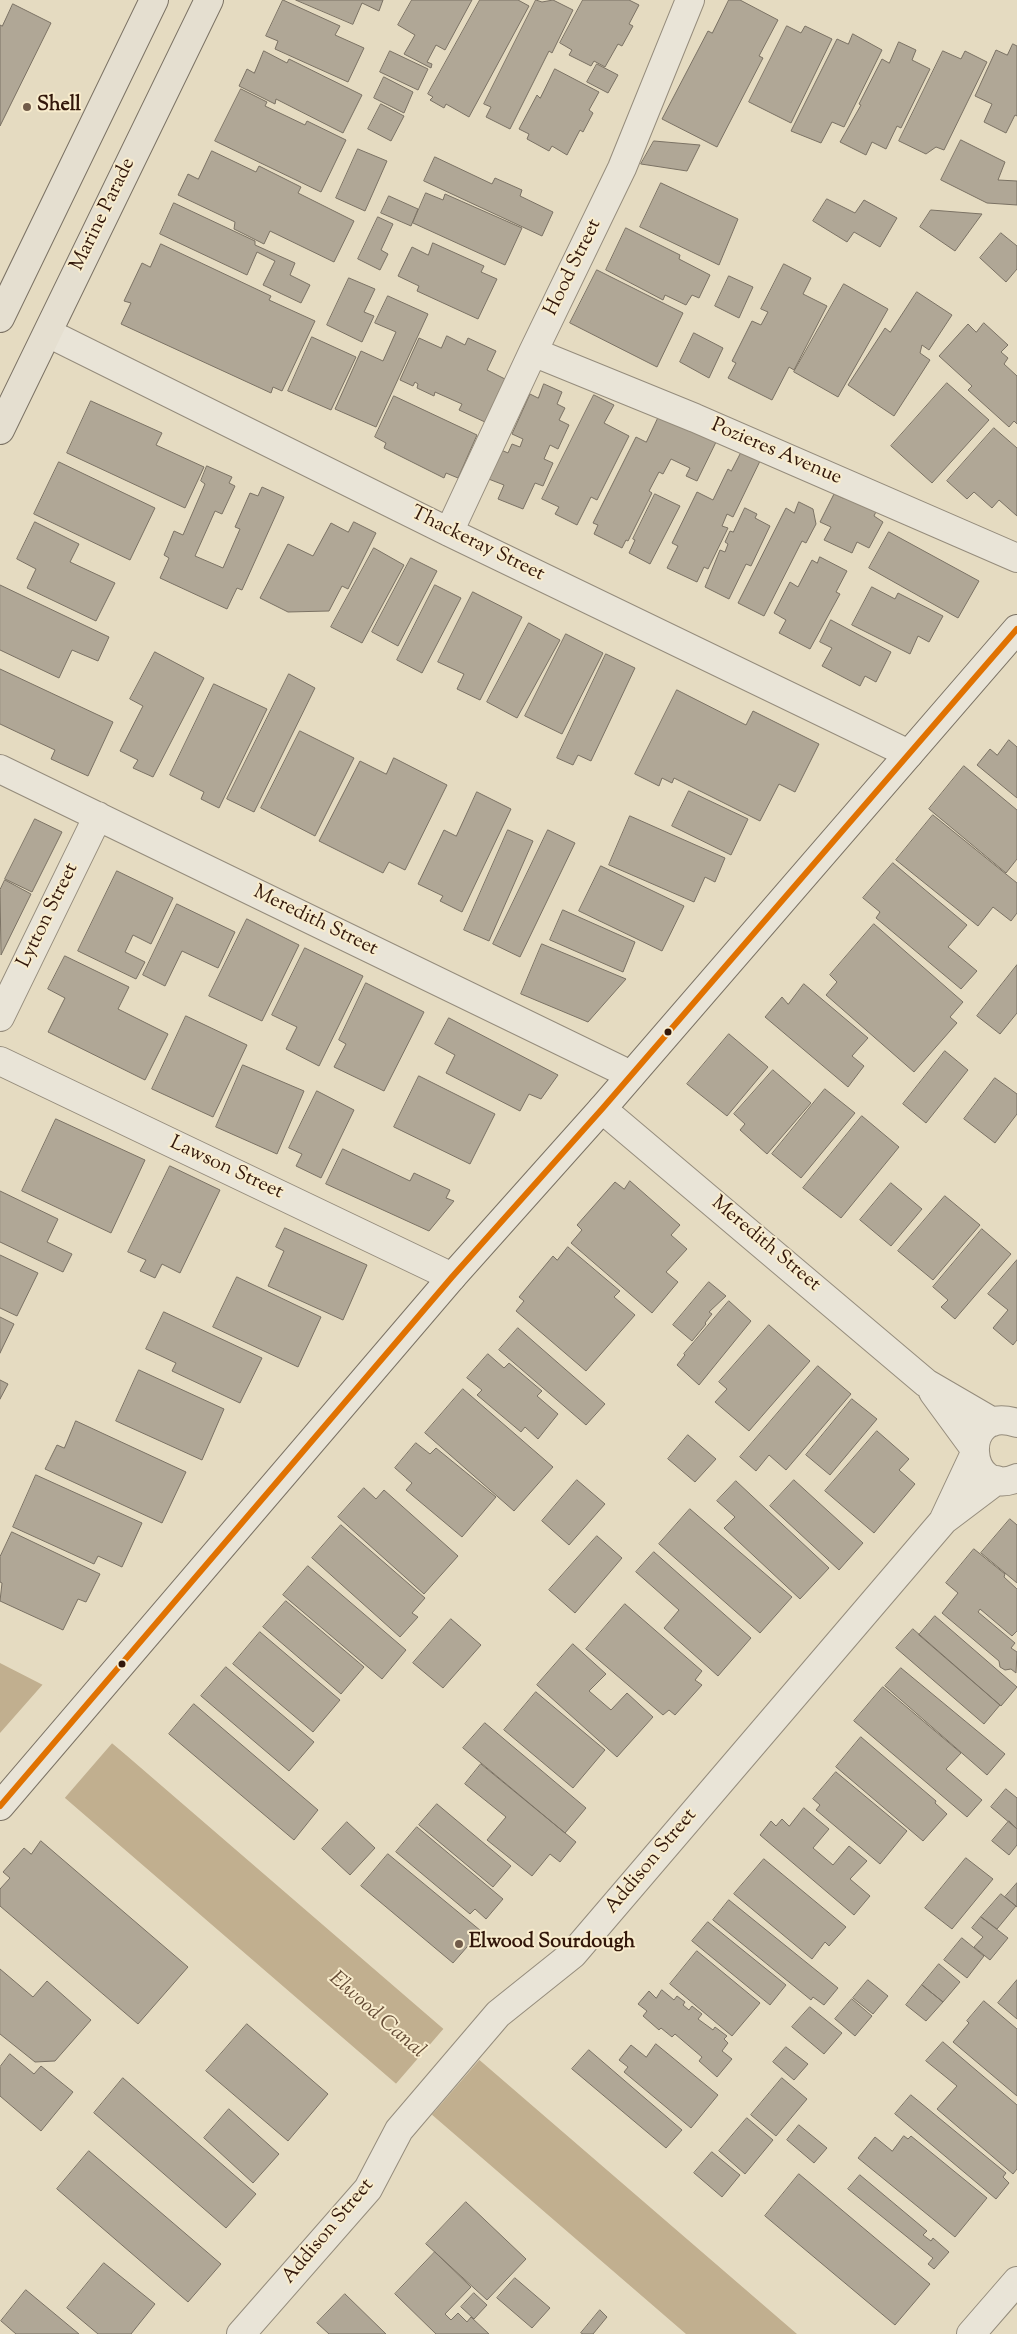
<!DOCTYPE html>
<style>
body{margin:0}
canvas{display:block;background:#e5dbc1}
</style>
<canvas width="1017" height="2334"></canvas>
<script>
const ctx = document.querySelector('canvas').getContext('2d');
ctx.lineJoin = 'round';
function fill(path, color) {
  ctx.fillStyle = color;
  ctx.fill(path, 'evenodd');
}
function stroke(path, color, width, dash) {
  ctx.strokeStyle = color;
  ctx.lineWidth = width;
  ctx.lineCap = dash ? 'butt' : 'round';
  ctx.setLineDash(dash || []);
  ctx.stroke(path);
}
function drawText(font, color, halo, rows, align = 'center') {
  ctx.font = font + ' "Sorts Mill Goudy",serif';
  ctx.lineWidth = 4;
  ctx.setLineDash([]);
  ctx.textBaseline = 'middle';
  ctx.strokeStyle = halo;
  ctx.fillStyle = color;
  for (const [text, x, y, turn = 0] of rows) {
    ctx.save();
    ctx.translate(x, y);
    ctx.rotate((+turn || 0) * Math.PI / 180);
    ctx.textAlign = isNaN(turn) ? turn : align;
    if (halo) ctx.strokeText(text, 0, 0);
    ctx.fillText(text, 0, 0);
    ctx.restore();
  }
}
fill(new Path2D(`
 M0,1663L43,1685L126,1755L797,2334H686L65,1798L0,1748Z`), '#c1af8f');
fill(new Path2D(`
 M44,1683L114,1741L63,1800L0,1751V1733Z
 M445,2027L481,2058L430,2117L394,2086Z`), '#e5dbc1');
const building = new Path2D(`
 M283,0L340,26L335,35L364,48L348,82L275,49L278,41L266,36Z
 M296,0H383L379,11L362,3L353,24Z
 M412,0H472L445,50L436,45L427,62L432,64L431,68L404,54L415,35L398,25Z
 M480,0H518L529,6L469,117L446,104L444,108L430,100L433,97L428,94Z
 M536,0L542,2L553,0L573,10L552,53L549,51L510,129L486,117L491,107L484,104Z
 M583,0H629L639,5L629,24L633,26L622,46L618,44L605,67L594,61L591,66L569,55L572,50L560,43Z
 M729,0H740L778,20L759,56L763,58L717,147L662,119L708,31L712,33Z
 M13,4L51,23L0,126V25L2,26Z
 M787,26L801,33L805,26L832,39L791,123L749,102Z
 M853,34L882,50L844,127L832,122L821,143L791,131L837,39L848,44Z
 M899,42L916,50L912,60L930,69L901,128L897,126L886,149L872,142L866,155L840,142L861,105L859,104L882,59L889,63Z
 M1013,44L1017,46V116L1015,115L1006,133L984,122L992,104L975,96L996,50L1007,55Z
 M264,51L287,63L289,59L362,95L343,133L276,99L275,104L239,86L247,69L254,73Z
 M390,51L428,69L418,90L380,72Z
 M943,51L961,59L965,51L987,62L944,150L936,147L926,154L899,141Z
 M597,64L618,75L608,93L587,82Z
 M555,69L599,92L589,110L593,113L583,132L580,130L567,155L552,146L549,151L527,139L529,134L519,129L537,95L540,98Z
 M384,77L413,92L404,113L374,98Z
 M241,89L267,102L265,106L305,125L307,121L346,140L321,192L215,141Z
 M381,104L404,116L391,141L368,129Z
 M961,140L1005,162L998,180L1017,181V205L987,203L941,180Z
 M654,141L700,145L687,171L641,164Z
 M358,149L387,161L365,211L336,198Z
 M212,151L256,172L259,166L301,187L298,193L354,221L334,262L270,231L264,244L234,229L235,222L178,195L188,174L198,179Z
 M435,157L492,184L495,178L522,190L520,196L553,212L542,236L424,181Z
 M661,183L738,219L719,265L640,227Z
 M426,193L443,200L445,194L522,228L505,265L413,223Z
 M389,196L418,209L411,226L381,213Z
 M827,199L855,213L864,200L897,218L880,247L854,232L847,242L813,221Z
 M174,203L255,241V245L295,263L290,275L310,285L301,303L263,285L275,261L257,252L247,275L160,234Z
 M931,210L982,214L955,251L920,227Z
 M378,217L393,224L381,250L388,254L380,270L358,259Z
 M626,228L680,255L679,259L710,275L699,298L692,295L686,305L665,295L663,300L606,270Z
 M1001,233L1017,246V269L1006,282L980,258Z
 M433,243L484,266L481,272L497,279L478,319L417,291L419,286L398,276L412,247L428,255Z
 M161,244L271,296L269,300L315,321L282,391L273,387L271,393L121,324L131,303L124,301L142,263L150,267Z
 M784,264L811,278L803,294L827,306L794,370L789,367L772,400L728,378L736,363L732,361L752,321L761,325L768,312L761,309Z
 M597,270L683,313L657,367L570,323Z
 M729,276L753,287L739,318L715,306Z
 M349,278L375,289L364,312L374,316L362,342L327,325Z
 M844,284L888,309L838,397L794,372Z
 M917,292L952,315L929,350L922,345L920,353L930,360L894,416L848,385L885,328L890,332Z
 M388,296L428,314L376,427L335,409L361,351L383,361L396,332L375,323Z
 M984,323L1008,345L1001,352L1008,358L1004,364L1017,376V424L1014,421L1009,427L968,390L972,386L939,356L968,324L976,332Z
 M694,333L723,348L709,378L680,362Z
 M447,336L465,345L468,338L496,351L487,370L505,379L485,422L459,410L462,404L435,392L434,396L417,388L418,384L415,382L413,386L400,380L419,338L441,348Z
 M312,337L356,357L331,410L288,391Z
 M947,383L989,420L932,483L891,446Z
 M544,384L562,392L557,404L565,408L559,420L569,425L558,449L550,445L544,459L553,463L543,486L535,483L523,509L498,499L504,485L486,478L499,449L508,453L512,444L520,447L523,439L512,434L530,394L538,398Z
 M594,395L614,405L604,423L629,436L597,500L591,497L577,525L555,514L559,507L542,499Z
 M394,396L477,435L458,478L446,473L444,478L384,448L386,443L375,437Z
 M91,401L162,433L156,445L204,467L185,508L67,453Z
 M661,412L717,440L697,481L686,476L690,468L671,459L663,474L659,472L649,491L652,493L628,541L626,540L622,548L594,534L598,525L593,523L636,437L646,442Z
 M994,428L1017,448V516L999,500L992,508L974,492L967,499L947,481Z
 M743,449L761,459L733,517L727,514L722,526L728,528L708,569L704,567L697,582L667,568L678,546L672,543L697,492L713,500L728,469L731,471Z
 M59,462L155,508L130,560L34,514Z
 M207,466L232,477L229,483L235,486L222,514L215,511L195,556L223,568L240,529L235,527L250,493L258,496L262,487L284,497L242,590L237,588L227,609L160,578L169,558L164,555L174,531L183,535L205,484L201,481Z
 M847,489L879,505L874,516L883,522L869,548L857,542L852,553L824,540L831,527L820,522L834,494L843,498Z
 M655,494L680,506L650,564L629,553L635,540L633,539Z
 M799,502L813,509L816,524L806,543L802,541L764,616L738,603L786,508L794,513Z
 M745,508L757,514L755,518L770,526L751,566L746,564L729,599L705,587L720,550L725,552L728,544L725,542L730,531L733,532Z
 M35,522L79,544L70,562L115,583L96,621L27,588L36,569L17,559Z
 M354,522L376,533L348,589L342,586L329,611L288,612L260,598L288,544L313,556L331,523L348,532Z
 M889,532L979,581L958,618L869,568Z
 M374,548L404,565L362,643L331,627Z
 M820,557L847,571L836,592L840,594L810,649L779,633L786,620L774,613L790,582L798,587L812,560L817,563Z
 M411,558L437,571L398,646L372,632Z
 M0,585L109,637L98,661L72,650L59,678L0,650Z
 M435,585L461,598L422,673L397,660Z
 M872,587L895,599L898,593L943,616L929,642L918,636L910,654L852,625Z
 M473,592L522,617L480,700L457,689L464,674L438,662Z
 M831,620L891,652L876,682L865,676L860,686L822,666L832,648L820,642Z
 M529,623L560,640L517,718L487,702Z
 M566,634L603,653L562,734L525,716Z
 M155,652L204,678L153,777L133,768L138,760L120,751L143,706L130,699Z
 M606,654L635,668L591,761L578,755L573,765L557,758Z
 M0,669L113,722L88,776L51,759L55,750L0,724Z
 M289,674L315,688L254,812L227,799Z
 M214,684L267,709L219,808L201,799L204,792L170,775Z
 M677,690L746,725L753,711L819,744L795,792L779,784L760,821L674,778L672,783L662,778L659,786L635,774Z
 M300,731L354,758L315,836L261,808Z
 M1009,740L1017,747V798L977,765L990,749L997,755Z
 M394,758L447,785L405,870L389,862L383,873L319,841L360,761L386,774Z
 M964,766L1017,810V859L1006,873L929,809Z
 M689,791L748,819L731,855L672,826Z
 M477,792L511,809L462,912L440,901L443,896L418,884L444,830L456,836Z
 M933,815L1017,883V913L1011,921L993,907L978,926L896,860Z
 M630,816L725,858L715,882L705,877L694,902L609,865Z
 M35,819L62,832L32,892L5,879Z
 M508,830L533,841L489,941L464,930Z
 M548,830L575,843L520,957L493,944Z
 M893,863L967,925L948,947L977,971L961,989L876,918L880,912L863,898Z
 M601,866L684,906L662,951L579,911Z
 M117,871L173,898L151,944L133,935L125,952L145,962L136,979L78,951Z
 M5,880L31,894L1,955L0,890Z
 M177,904L235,932L218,968L182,951L165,986L143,975Z
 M563,910L635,942L623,972L550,940Z
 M247,919L299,945L262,1021L209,996Z
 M874,924L963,1002L950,1017L957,1023L914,1072L826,995L837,982L830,975Z
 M542,944L626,979L588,1022L521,994Z
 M305,948L363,976L319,1066L286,1049L297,1027L272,1015Z
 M65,956L129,987L118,1009L168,1034L145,1080L48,1032L65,998L48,989Z
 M1017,965V1013L1000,1034L977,1016Z
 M366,983L424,1012L384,1091L334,1067L346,1044L339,1040Z
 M804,984L868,1038L852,1056L864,1066L848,1087L765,1017L782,997L788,1004Z
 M186,1016L247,1045L213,1117L152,1089Z
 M449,1018L558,1075L541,1099L529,1094L520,1111L446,1073L455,1055L435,1044Z
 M729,1034L768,1067L727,1116L687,1084Z
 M945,1051L968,1070L926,1123L903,1104Z
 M243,1065L304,1091L277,1154L216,1127Z
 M773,1070L811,1103L767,1154L740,1130L745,1124L734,1114Z
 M419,1076L495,1114L470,1164L394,1127Z
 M995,1078L1017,1094V1114L995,1143L964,1119Z
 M825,1089L855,1113L801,1178L772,1154Z
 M317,1091L354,1110L321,1178L296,1166L302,1154L289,1148Z
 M862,1116L899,1147L841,1218L803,1188Z
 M56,1119L145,1160L111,1233L22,1191Z
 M343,1149L410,1181L414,1173L450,1190L446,1198L454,1201L429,1231L326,1184Z
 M170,1166L220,1190L180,1273L162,1264L155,1278L140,1271L146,1260L128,1252Z
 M630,1181L680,1225L671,1235L687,1249L666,1272L678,1282L652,1313L571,1243L582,1230L577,1225L615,1182L624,1189Z
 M891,1183L922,1209L891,1246L860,1220Z
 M0,1191L58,1219L47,1242L72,1254L63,1272L0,1242Z
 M945,1196L980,1225L933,1280L898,1251Z
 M285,1228L367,1265L343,1320L268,1286L284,1251L276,1247Z
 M982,1229L1011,1254L955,1319L941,1307L948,1300L933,1287Z
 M568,1247L620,1291L614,1297L635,1315L586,1371L516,1311L524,1301L519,1297L553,1256L557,1260Z
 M0,1255L38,1273L17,1316L0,1308Z
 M1017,1260V1340L1013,1345L993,1328L1008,1310L988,1294Z
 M237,1277L321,1317L298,1367L213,1327Z
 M709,1282L726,1296L709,1312L712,1314L705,1323L706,1324L692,1341L673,1325Z
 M729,1301L751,1321L699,1385L677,1365L685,1355L684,1354Z
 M164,1312L262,1358L240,1403L172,1371L176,1363L146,1349Z
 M0,1317L14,1324L0,1353Z
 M769,1325L810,1361L749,1431L715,1402L727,1389L719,1382Z
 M518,1328L605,1404L586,1425L499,1350Z
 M488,1354L504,1368L509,1363L542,1391L537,1396L558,1414L538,1439L525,1427L521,1432L477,1395L482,1390L467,1378Z
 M818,1366L851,1394L786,1470L769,1455L756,1471L740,1457Z
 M139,1370L224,1409L202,1460L116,1421Z
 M0,1380L8,1384L0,1399Z
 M463,1389L553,1467L514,1511L425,1433Z
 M852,1399L877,1419L830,1475L806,1455Z
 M76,1421L186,1472L162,1523L45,1469L57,1445L64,1448Z
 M877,1431L909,1459L899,1470L915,1484L874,1533L825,1491Z
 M688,1435L716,1459L695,1482L668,1459Z
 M416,1443L430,1454L436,1448L496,1497L462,1537L406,1490L412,1483L395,1468Z
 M36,1475L142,1523L122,1567L98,1556L94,1564L13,1527Z
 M577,1480L605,1504L569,1545L542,1521Z
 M794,1480L863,1543L839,1570L770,1506Z
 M736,1481L829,1568L800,1599L724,1528L735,1517L717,1501Z
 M364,1488L376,1499L384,1490L458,1556L424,1594L338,1517Z
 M690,1509L792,1597L760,1633L659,1544Z
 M1010,1519L1017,1525V1583L981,1553Z
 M341,1525L425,1598L412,1613L418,1617L400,1637L312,1558Z
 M12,1532L100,1574L86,1602L78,1599L63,1630L0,1601L2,1583L0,1582V1557Z
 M597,1536L622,1558L575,1613L549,1590Z
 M974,1549L1005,1574L1004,1577L1017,1589V1631L1012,1636L980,1609L978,1612L1015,1643L1011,1648L1017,1652L1016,1673L1011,1669L1005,1670L1000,1667L999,1661L942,1613L958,1593L946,1583Z
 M654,1552L751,1638L718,1676L664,1628L679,1610L636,1572Z
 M308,1566L406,1650L382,1679L283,1595Z
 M286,1601L364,1667L341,1694L263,1627Z
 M625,1604L702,1671L695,1680L702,1685L675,1715L669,1710L663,1715L586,1649Z
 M935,1616L1017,1687L1001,1706L919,1635Z
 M451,1619L481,1645L443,1688L413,1663Z
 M913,1629L1000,1705L984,1724L896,1648Z
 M260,1632L340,1700L313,1732L233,1664Z
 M573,1644L606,1674L589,1691L611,1710L627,1693L653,1717L617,1757L537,1685Z
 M226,1667L314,1742L289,1771L201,1696Z
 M901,1668L1005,1754L987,1775L885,1686Z
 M883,1687L961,1753L946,1769L982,1800L967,1817L854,1721Z
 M536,1692L605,1750L573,1788L504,1730Z
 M194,1704L318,1810L294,1840L169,1734Z
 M485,1723L586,1808L565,1833L463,1748Z
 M861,1737L936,1801L935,1803L947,1814L923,1841L836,1767Z
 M481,1764L576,1842L560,1862L550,1854L532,1876L487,1840L506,1817L465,1784Z
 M836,1772L907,1831L880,1864L816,1810L820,1805L813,1799Z
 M1006,1789L1017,1798V1829L991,1807Z
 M437,1804L511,1866L493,1887L419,1825Z
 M804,1808L829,1829L813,1848L833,1865L849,1846L867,1861L850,1879L870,1896L854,1915L760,1835L771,1821L776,1826L782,1819L789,1826Z
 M1009,1821L1017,1829V1845L1009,1855L992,1841Z
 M347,1822L375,1848L350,1875L322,1849Z
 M417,1827L503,1899L486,1919L475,1909L470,1914L396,1852Z
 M41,1841L188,1967L138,2024L0,1906V1889L10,1878L3,1872L24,1848L31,1854Z
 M388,1854L481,1931L453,1963L361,1886Z
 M966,1858L993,1879L952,1929L925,1908Z
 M764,1859L846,1927L829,1946L825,1942L812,1959L734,1894Z
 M1017,1883V1907L1005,1897Z
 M1001,1894L1016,1906L997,1929L981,1917Z
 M729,1900L838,1988L824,2005L813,1997L811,2000L713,1920Z
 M981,1917L1008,1938L990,1960L974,1947L983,1937L972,1928Z
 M708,1922L786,1985L770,2005L692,1941Z
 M962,1938L984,1956L967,1978L944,1960Z
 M697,1951L760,2003L732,2036L670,1984Z
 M939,1964L960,1982L943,2002L922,1985Z
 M0,1969L33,1997L47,1981L91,2020L55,2061L35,2062L0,2034Z
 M868,1980L888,1996L873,2014L853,1998Z
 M1017,1980V2019L998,2003Z
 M922,1985L943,2002L926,2021L906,2005Z
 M662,1990L674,2000L677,1996L685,2002L683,2005L689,2010L692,2006L702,2014L698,2019L713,2030L715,2027L727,2036L724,2039L728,2043L722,2051L732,2059L717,2077L699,2061L702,2057L675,2034L672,2037L661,2028L659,2030L643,2016L647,2011L638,2004L649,1991L656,1998Z
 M852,1999L872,2016L855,2036L835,2019Z
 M984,2001L1017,2029V2096L953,2042L969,2023L967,2021Z
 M810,2007L842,2033L824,2054L792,2027Z
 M247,2024L328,2094L288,2141L206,2071Z
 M943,2042L1017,2105V2169L1013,2174L937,2109L957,2086L926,2061Z
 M656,2044L718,2095L691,2128L624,2072L628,2067L619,2060L631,2045L646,2057Z
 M786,2047L808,2064L794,2080L773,2062Z
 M589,2050L682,2130L666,2148L572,2069Z
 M10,2054L34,2074L41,2066L73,2092L41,2131L0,2096V2067Z
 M123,2078L256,2194L226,2228L94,2113Z
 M782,2078L807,2099L776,2136L751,2115Z
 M911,2095L1006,2173L1003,2177L1009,2183L996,2199L895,2114Z
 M229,2109L279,2154L253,2183L204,2138Z
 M747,2118L773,2140L745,2174L719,2151Z
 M799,2125L827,2148L814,2163L787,2140Z
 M904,2136L908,2139L911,2136L987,2198L955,2237L858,2158L875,2137L892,2151Z
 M89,2151L221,2264L188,2302L57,2189Z
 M712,2152L740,2175L722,2197L694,2173Z
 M799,2174L930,2284L895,2325L765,2216Z
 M860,2175L927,2231L923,2235L931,2241L933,2238L949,2252L934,2269L928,2264L933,2258L848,2189Z
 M466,2202L526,2259L487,2300L426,2244Z
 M435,2252L471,2287L445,2314L451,2320L458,2313L467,2322L471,2317L489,2334H436L395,2294Z
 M104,2263L155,2304L131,2334H98L67,2308Z
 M515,2278L550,2308L532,2328L497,2298Z
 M26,2290L79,2334H16L1,2321Z
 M474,2293L487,2305L474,2319L461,2307Z
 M345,2294L386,2334H329L317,2323Z
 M600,2310L607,2317L593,2334H583L581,2333Z`);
fill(building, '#b0a796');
stroke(building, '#7b7264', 1);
const street = new Path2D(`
 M48,333L449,532L909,754
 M533,352L695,418L1017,558
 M449,532L533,352L622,168L690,0
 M0,769L631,1075
 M0,1017L98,816
 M0,1061L452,1277
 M602,1109L926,1383L993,1422
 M933,1392L974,1448
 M1017,1423C957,1403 965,1501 1017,1478
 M944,1519L974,1455
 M241,2334L368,2189L399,2130L498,2014L573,1954L944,1520L997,1480
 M971,2334L1017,2281`);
const secondary = new Path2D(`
 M0,1806L452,1277L602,1109L1017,629`);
const primary = new Path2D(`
 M0,318L154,0
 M0,430L209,0`);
stroke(street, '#958c7c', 30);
stroke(secondary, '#7b7264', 30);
stroke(primary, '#7b7264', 30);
stroke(street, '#e9e4d7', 28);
stroke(secondary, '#e9e4d7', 28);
stroke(primary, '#e5dfd0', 28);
stroke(new Path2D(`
 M0,1806L452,1277L602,1109L1017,629`), '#e07202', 6);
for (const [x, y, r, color] of [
 [27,107,5,"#715c4a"],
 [668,1032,4.5,"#32170a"],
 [122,1664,4.5,"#32170a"],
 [459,1944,5,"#715c4a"]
]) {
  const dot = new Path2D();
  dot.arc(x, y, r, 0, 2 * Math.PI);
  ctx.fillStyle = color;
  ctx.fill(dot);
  stroke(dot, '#f8eccd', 2);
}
drawText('bold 20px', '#32170a', '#f8eccd', [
 ["Shell",37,107],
 ["Elwood Sourdough",469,1944]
], 'left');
drawText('20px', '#32170a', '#f8eccd', [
 ["Marine Parade",104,215,-64],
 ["Hood Street",574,268,-64],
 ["Pozieres Avenue",776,453,23],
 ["Thackeray Street",477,545,26],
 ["Lytton Street",49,916,-64],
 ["Meredith Street",315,922,26],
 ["Lawson Street",226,1169,25],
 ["Meredith Street",765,1245,40],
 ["Addison Street",652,1862,-50],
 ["Addison Street",329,2232,-50]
]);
drawText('italic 21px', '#654c36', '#f8eccd', [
 ["Elwood Canal",376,2016,41]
]);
</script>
